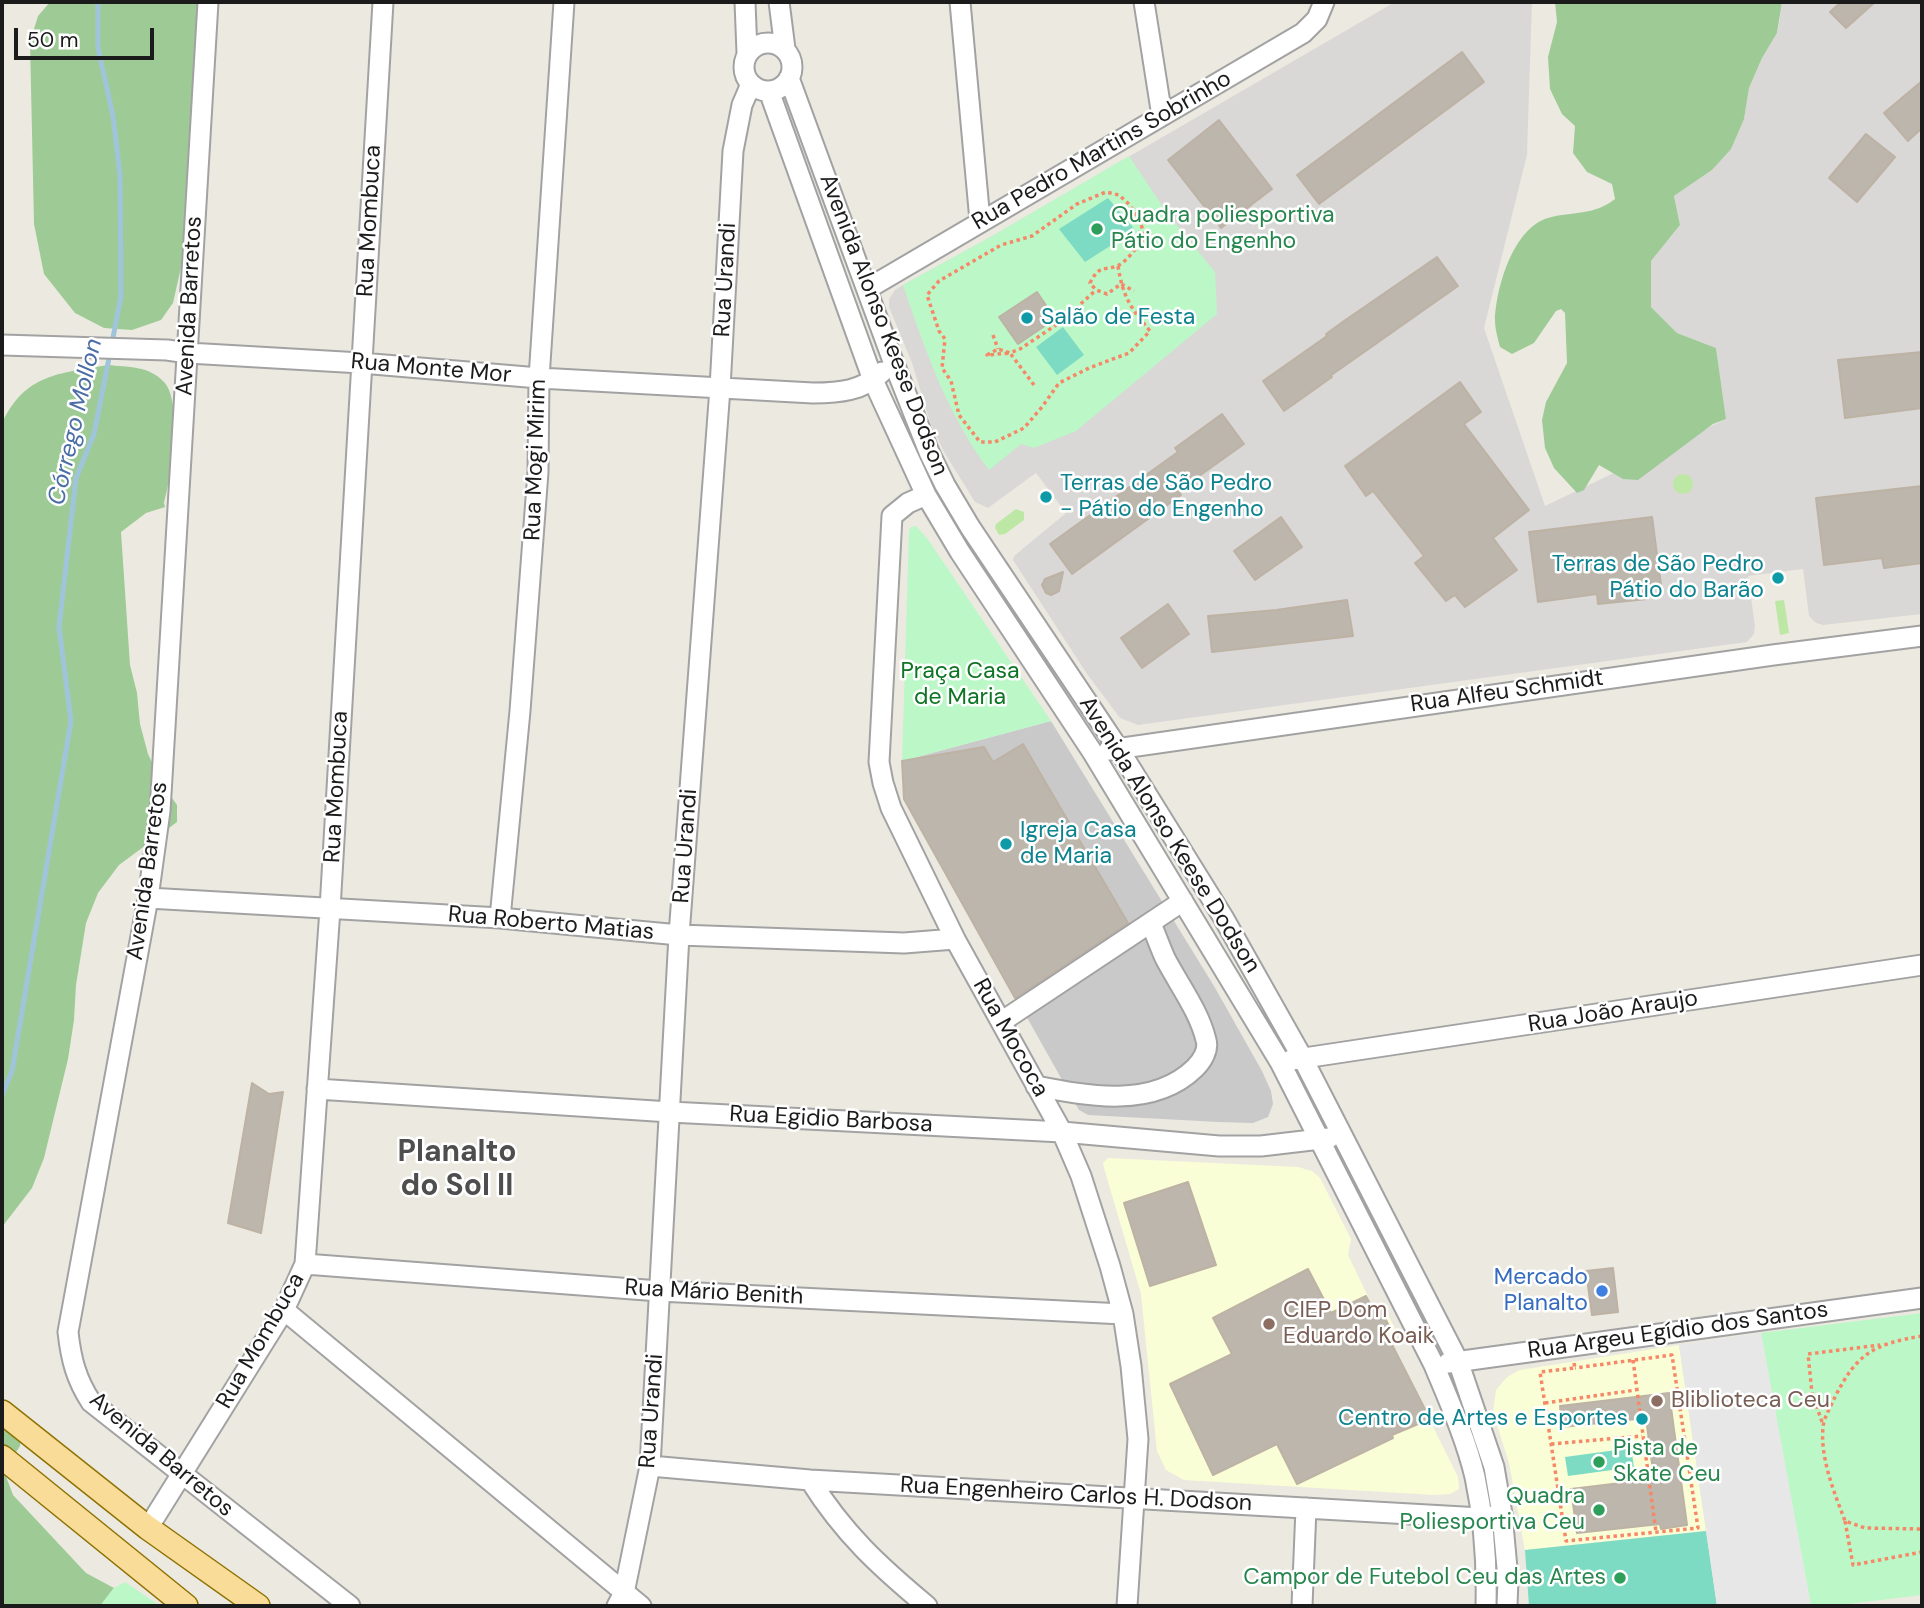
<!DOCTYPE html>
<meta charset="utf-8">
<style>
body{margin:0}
#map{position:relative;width:1924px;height:1608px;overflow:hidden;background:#eceae0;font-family:"DM Sans",sans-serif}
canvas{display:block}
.frame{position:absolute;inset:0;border:4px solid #1b1b1b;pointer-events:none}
.scale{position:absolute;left:14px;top:28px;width:140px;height:32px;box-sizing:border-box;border:4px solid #1b1b1b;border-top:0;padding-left:9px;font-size:21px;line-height:24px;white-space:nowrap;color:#1b1b1b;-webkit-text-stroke:5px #fff;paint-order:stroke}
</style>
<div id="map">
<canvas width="1924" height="1608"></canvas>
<div class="frame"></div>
<div class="scale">50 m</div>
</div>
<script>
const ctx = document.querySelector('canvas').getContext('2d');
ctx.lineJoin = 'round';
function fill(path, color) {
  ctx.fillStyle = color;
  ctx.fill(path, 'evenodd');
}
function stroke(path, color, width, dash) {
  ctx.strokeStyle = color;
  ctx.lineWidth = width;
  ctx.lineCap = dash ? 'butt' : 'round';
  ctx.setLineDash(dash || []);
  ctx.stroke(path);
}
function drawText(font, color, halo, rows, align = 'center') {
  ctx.font = font + ' "DM Sans",sans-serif';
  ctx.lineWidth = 5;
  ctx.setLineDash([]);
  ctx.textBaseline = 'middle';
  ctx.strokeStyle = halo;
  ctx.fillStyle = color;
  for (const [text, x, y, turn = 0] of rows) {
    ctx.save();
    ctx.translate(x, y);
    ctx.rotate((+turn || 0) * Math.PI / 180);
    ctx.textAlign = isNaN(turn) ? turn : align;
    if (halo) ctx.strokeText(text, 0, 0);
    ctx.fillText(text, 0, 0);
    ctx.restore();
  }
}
fill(new Path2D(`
 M1395,2H1532L1527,155L1484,328L1545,506L1726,419L1716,348L1677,333L1651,307V261L1680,225L1674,196L1712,170L1744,119L1749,88L1762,58L1778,31L1782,2H1922V614L1823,625L1816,623L1809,616L1803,569L1748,576L1755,626L1754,634L1747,642L1138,725L1120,718L1087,674L1013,560L1014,556L1066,513L1036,473L988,508L975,502L944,452L930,422L912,363L889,307V299L895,290L903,285L994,235Z`), '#d9d8d7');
fill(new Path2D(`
 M1108,1158L1298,1167L1312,1171L1320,1178L1351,1239L1348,1255L1374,1309L1383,1305L1396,1331L1388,1336L1458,1477L1459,1489L1450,1494L1434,1495L1184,1480L1166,1470L1157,1451L1141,1294L1104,1168L1103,1163Z
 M1679,1345L1706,1531L1525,1550L1509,1463L1493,1412L1496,1390L1507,1377L1520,1370Z`), '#f9fed7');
fill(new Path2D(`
 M1051,721L1214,986L1262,1071L1271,1091L1273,1104L1268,1117L1253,1123L1218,1122L1088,1115L1079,1110L904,799L902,761Z`), '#c9c9c9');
fill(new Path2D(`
 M1673 484a10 10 0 1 1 20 0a10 10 0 1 1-20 0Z
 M1016,509L1024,512V520L1005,534L999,535L995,528L996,524Z
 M1784,600L1789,633L1780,635L1775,601Z`), '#bde7a5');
fill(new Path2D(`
 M50,2H201L202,82L190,129V228L173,303L161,320L132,330L104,328L75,313L44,274L34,224L30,42L38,16Z
 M1555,2H1782L1777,33L1762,58L1749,88L1744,119L1731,149L1712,170L1674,196L1680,225L1651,261V307L1677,333L1716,348L1726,419L1713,424L1638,480L1623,479L1599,465L1584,490L1577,493L1554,468L1545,448L1542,420L1546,402L1567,363L1565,313L1561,309L1556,311L1534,343L1512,354L1500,347C1498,339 1495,329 1495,320C1496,288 1513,228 1548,218C1573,211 1593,216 1615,199L1612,184L1587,172L1573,153L1575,126L1562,114L1550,89L1548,57L1557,22Z
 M108,365C127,367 150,366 164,382C183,402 171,478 164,503L165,507L146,513L121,532L130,665L137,693L140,724L148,754L162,784L177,805V822L119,865L98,893L86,923L76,985L74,1020L68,1059L44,1158L32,1188L2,1227V423C26,373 59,374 108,365Z
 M2,1403L22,1426L20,1446L4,1471L13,1495L86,1573L114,1588L100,1606H2Z`), '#9ecb95');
fill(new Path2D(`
 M1129,156L1167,213L1215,272L1217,314L1076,431L1034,448L1021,444L989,470C947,414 925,350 903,285L994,235Z
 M916,526L927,538L1051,721L902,761L909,530L911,527Z
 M1922,1313V1595L1831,1606H1811L1761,1333Z
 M125,1582L160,1606H100L114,1588Z`), '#bcf7c8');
fill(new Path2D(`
 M1108,198L1135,230L1085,262L1059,229Z
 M1063,327L1084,355L1057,375L1036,347Z
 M1631,1448L1634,1467L1568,1476L1565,1457Z
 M1706,1531L1717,1606H1529L1525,1550Z`), '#7edbc3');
fill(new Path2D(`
 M1761,1333L1811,1606H1717L1679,1345Z`), '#e7e7e7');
stroke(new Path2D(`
 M98,2V48L113,116L120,175L121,296L112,343
 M2,1095L12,1071L71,721L59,627L76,478L94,434L110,353`), '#a0c5da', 5);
const building = new Path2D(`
 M1841,2H1875L1846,28L1830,12Z
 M1462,52L1484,82L1319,204L1297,175Z
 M1922,81V128L1908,141L1884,113Z
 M1219,120L1272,189L1221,228L1168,160Z
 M1866,134L1895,157L1857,202L1829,178Z
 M1437,257L1458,286L1330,376L1332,377L1284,411L1263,381L1327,336L1326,334L1344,321Z
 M1037,292L1055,319L1018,344L999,317Z
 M1922,352V408L1845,418L1838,360Z
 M1460,382L1481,412L1464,424L1529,510L1493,538L1517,570L1465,607L1455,595L1446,601L1415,563L1424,556L1373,491L1366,496L1345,466Z
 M1222,414L1244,444L1178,491L1181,495L1072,574L1050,544L1178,452L1175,448Z
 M1922,486V563L1884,568L1882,558L1824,565L1816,498Z
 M1281,517L1302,547L1255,580L1234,551Z
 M1652,517L1661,585L1645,587L1647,599L1598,604L1597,594L1538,602L1529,532Z
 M1063,572L1059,591L1051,595L1046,593L1042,585L1045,579Z
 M1347,600L1353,636L1212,652L1208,616L1276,610Z
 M1168,604L1189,634L1142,668L1121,638Z
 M1023,744L1128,923L1015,998L904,799L902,761L984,747L993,762Z
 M252,1083L269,1094L283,1092L261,1233L228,1223Z
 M1188,1182L1216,1265L1150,1286L1124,1203Z
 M1613,1268L1618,1312L1592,1315L1586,1271Z
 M1308,1269L1331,1313L1366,1296L1375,1313L1381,1310L1390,1328L1385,1331L1430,1419L1392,1435L1393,1438L1297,1484L1277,1444L1213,1475L1170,1384L1232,1354L1213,1318Z
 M1669,1393L1687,1525L1661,1529L1660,1524L1577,1533L1571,1489L1654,1479L1646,1418L1562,1427L1560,1406Z`);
fill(building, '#bcb6ad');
stroke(building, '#bdb2a3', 2);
const minor = new Path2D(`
 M208,2L160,811L148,898L68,1332C71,1359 76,1379 91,1402L350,1606
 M745,2L747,53
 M779,2L785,49
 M960,2L980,221
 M1144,2L1162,116
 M744 67a24 24 0 1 1 48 0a24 24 0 1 1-48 0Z
 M789,78L893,361L929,452L945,485L970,527L1118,748L1223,917L1303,1059L1458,1361L1494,1467L1502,1514L1508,1579L1507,1606
 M769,91L873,380L926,495L960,552L1093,753L1280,1062L1434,1365C1449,1401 1466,1439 1475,1477C1484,1519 1487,1564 1486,1606
 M867,289L1303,33L1317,19L1324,2
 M2,345L167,350L188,353L361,363L539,378L813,393C839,393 863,391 882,372
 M926,495L908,503L892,516L879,762L883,783L891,808L955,939L1062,1132L1081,1176L1110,1266L1123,1314L1131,1366L1138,1439L1127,1606
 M1109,750L1773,655L1922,636
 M148,898L500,918L679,935L904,943L955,939
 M500,918L520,711L538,472L539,378L564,2
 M1001,1022L1183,901
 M1291,1060L1922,965
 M1036,1086C1087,1096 1153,1109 1195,1068C1202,1061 1209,1050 1206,1040C1199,1011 1179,985 1165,958C1160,947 1156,935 1151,924
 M317,1089L670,1112L1062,1132L1219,1146H1261L1329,1138
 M305,1264L659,1291L1123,1314
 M284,1310L641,1606
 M1448,1363L1922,1298
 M650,1466L810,1480L1481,1518L1494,1516
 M810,1480C844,1534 879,1566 927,1606
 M148,1528L284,1310L305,1264L330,909L383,2
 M617,1606L624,1593L650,1466L679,935L720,388L733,151L742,105L751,84
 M1302,1606L1306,1508`);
const major = new Path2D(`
 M2,1412L148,1528L258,1606
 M2,1457L186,1606`);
stroke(minor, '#a2a2a2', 23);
stroke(major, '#8e7203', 26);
stroke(new Path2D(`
 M1118,266C1123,297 1130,307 1150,331L1129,353L1089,368L1059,383L1042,407L1024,428L995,442H980L959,415L951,381L942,368L945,339L939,331L927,295L939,281L1001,245L1032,236L1077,204L1106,192L1119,195L1130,205L1141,224L1145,238C1137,246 1127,262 1117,266C1102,271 1099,265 1090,283L1096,290L1107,294L1121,284L1134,291
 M993,335L998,349
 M1034,385L1010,353L987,355L998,349L1010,353L1020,349L1062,321L1096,290
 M1922,1336C1874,1344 1857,1353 1835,1397C1831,1406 1824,1417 1823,1427C1820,1458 1834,1492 1845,1521L1865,1528L1922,1529
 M1633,1360L1656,1532
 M1574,1363L1575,1368L1540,1372L1566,1541L1698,1528L1672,1355L1575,1368
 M1545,1403L1636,1390
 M1822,1422L1812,1393L1808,1354L1880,1345
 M1551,1444L1642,1436
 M1845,1521L1853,1565L1922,1552`), '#f68867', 3.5, [3.5, 3.5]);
stroke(minor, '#fff', 19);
stroke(major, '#f9dc98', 23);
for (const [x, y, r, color] of [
 [1097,229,7,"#2e9e5b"],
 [1027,318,7,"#0f9aa8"],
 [1046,497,7,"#0f9aa8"],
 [1778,578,7,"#0f9aa8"],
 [1006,844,7,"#0f9aa8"],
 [1602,1291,7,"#3f7fe0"],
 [1269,1324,7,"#8d6e63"],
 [1657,1401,7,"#8d6e63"],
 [1642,1419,7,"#0f9aa8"],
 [1599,1462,7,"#2e9e5b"],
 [1599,1510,7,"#2e9e5b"],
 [1620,1578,7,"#2e9e5b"]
]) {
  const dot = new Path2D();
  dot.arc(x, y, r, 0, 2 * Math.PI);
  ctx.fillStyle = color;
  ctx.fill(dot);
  stroke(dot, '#fff', 2.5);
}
drawText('23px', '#1b1b1b', '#fff', [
 ["Rua Pedro Martins Sobrinho",1102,151,-30],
 ["Rua Mombuca",370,221,-87],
 ["Rua Urandi",726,280,-87],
 ["Avenida Barretos",190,306,-87],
 ["Avenida Alonso Keese Dodson",883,325,69],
 ["Rua Monte Mor",431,369,5],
 ["Rua Mogi Mirim",536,460,-88],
 ["Rua Alfeu Schmidt",1507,692,-8],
 ["Rua Mombuca",337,787,-87],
 ["Avenida Alonso Keese Dodson",1169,835,58],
 ["Rua Urandi",686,846,-86],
 ["Avenida Barretos",148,871,-82],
 ["Rua Roberto Matias",551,924,5],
 ["Rua João Araujo",1613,1012,-9],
 ["Rua Mococa",1010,1038,61],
 ["Rua Egidio Barbosa",831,1120,3],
 ["Rua Mário Benith",714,1293,3],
 ["Rua Argeu Egídio dos Santos",1678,1331,-8],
 ["Rua Mombuca",261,1341,-60],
 ["Rua Urandi",652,1411,-86],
 ["Avenida Barretos",161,1455,40],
 ["Rua Engenheiro Carlos H. Dodson",1076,1495,3]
]);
drawText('23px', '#27864d', '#fff', [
 ["Quadra poliesportiva",1111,216],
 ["Pátio do Engenho",1111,242],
 ["Pista de",1613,1449],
 ["Skate Ceu",1613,1475],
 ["Quadra",1585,1497,"right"],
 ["Poliesportiva Ceu",1585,1523,"right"],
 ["Campor de Futebol Ceu das Artes",1606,1578,"right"]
], 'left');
drawText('23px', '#0d838f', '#fff', [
 ["Salão de Festa",1041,318],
 ["Terras de São Pedro",1060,484],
 ["- Pátio do Engenho",1060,510],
 ["Terras de São Pedro",1764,565,"right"],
 ["Pátio do Barão",1764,591,"right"],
 ["Igreja Casa",1020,831],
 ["de Maria",1020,857],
 ["Centro de Artes e Esportes",1628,1419,"right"]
], 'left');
drawText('23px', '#0d7423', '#fff', [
 ["Praça Casa",960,672],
 ["de Maria",960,698]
]);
drawText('23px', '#366cbe', '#fff', [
 ["Mercado",1588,1278],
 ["Planalto",1588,1304]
], 'right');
drawText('23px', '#785e54', '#fff', [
 ["CIEP Dom",1283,1311],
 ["Eduardo Koaik",1283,1337],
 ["Bliblioteca Ceu",1671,1401]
], 'left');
drawText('italic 24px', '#4a6da7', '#fff', [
 ["Córrego Mollon",76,422,-77]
]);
drawText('bold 30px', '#4e4e4e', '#fff', [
 ["Planalto",457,1153],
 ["do Sol II",457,1187]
]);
</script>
